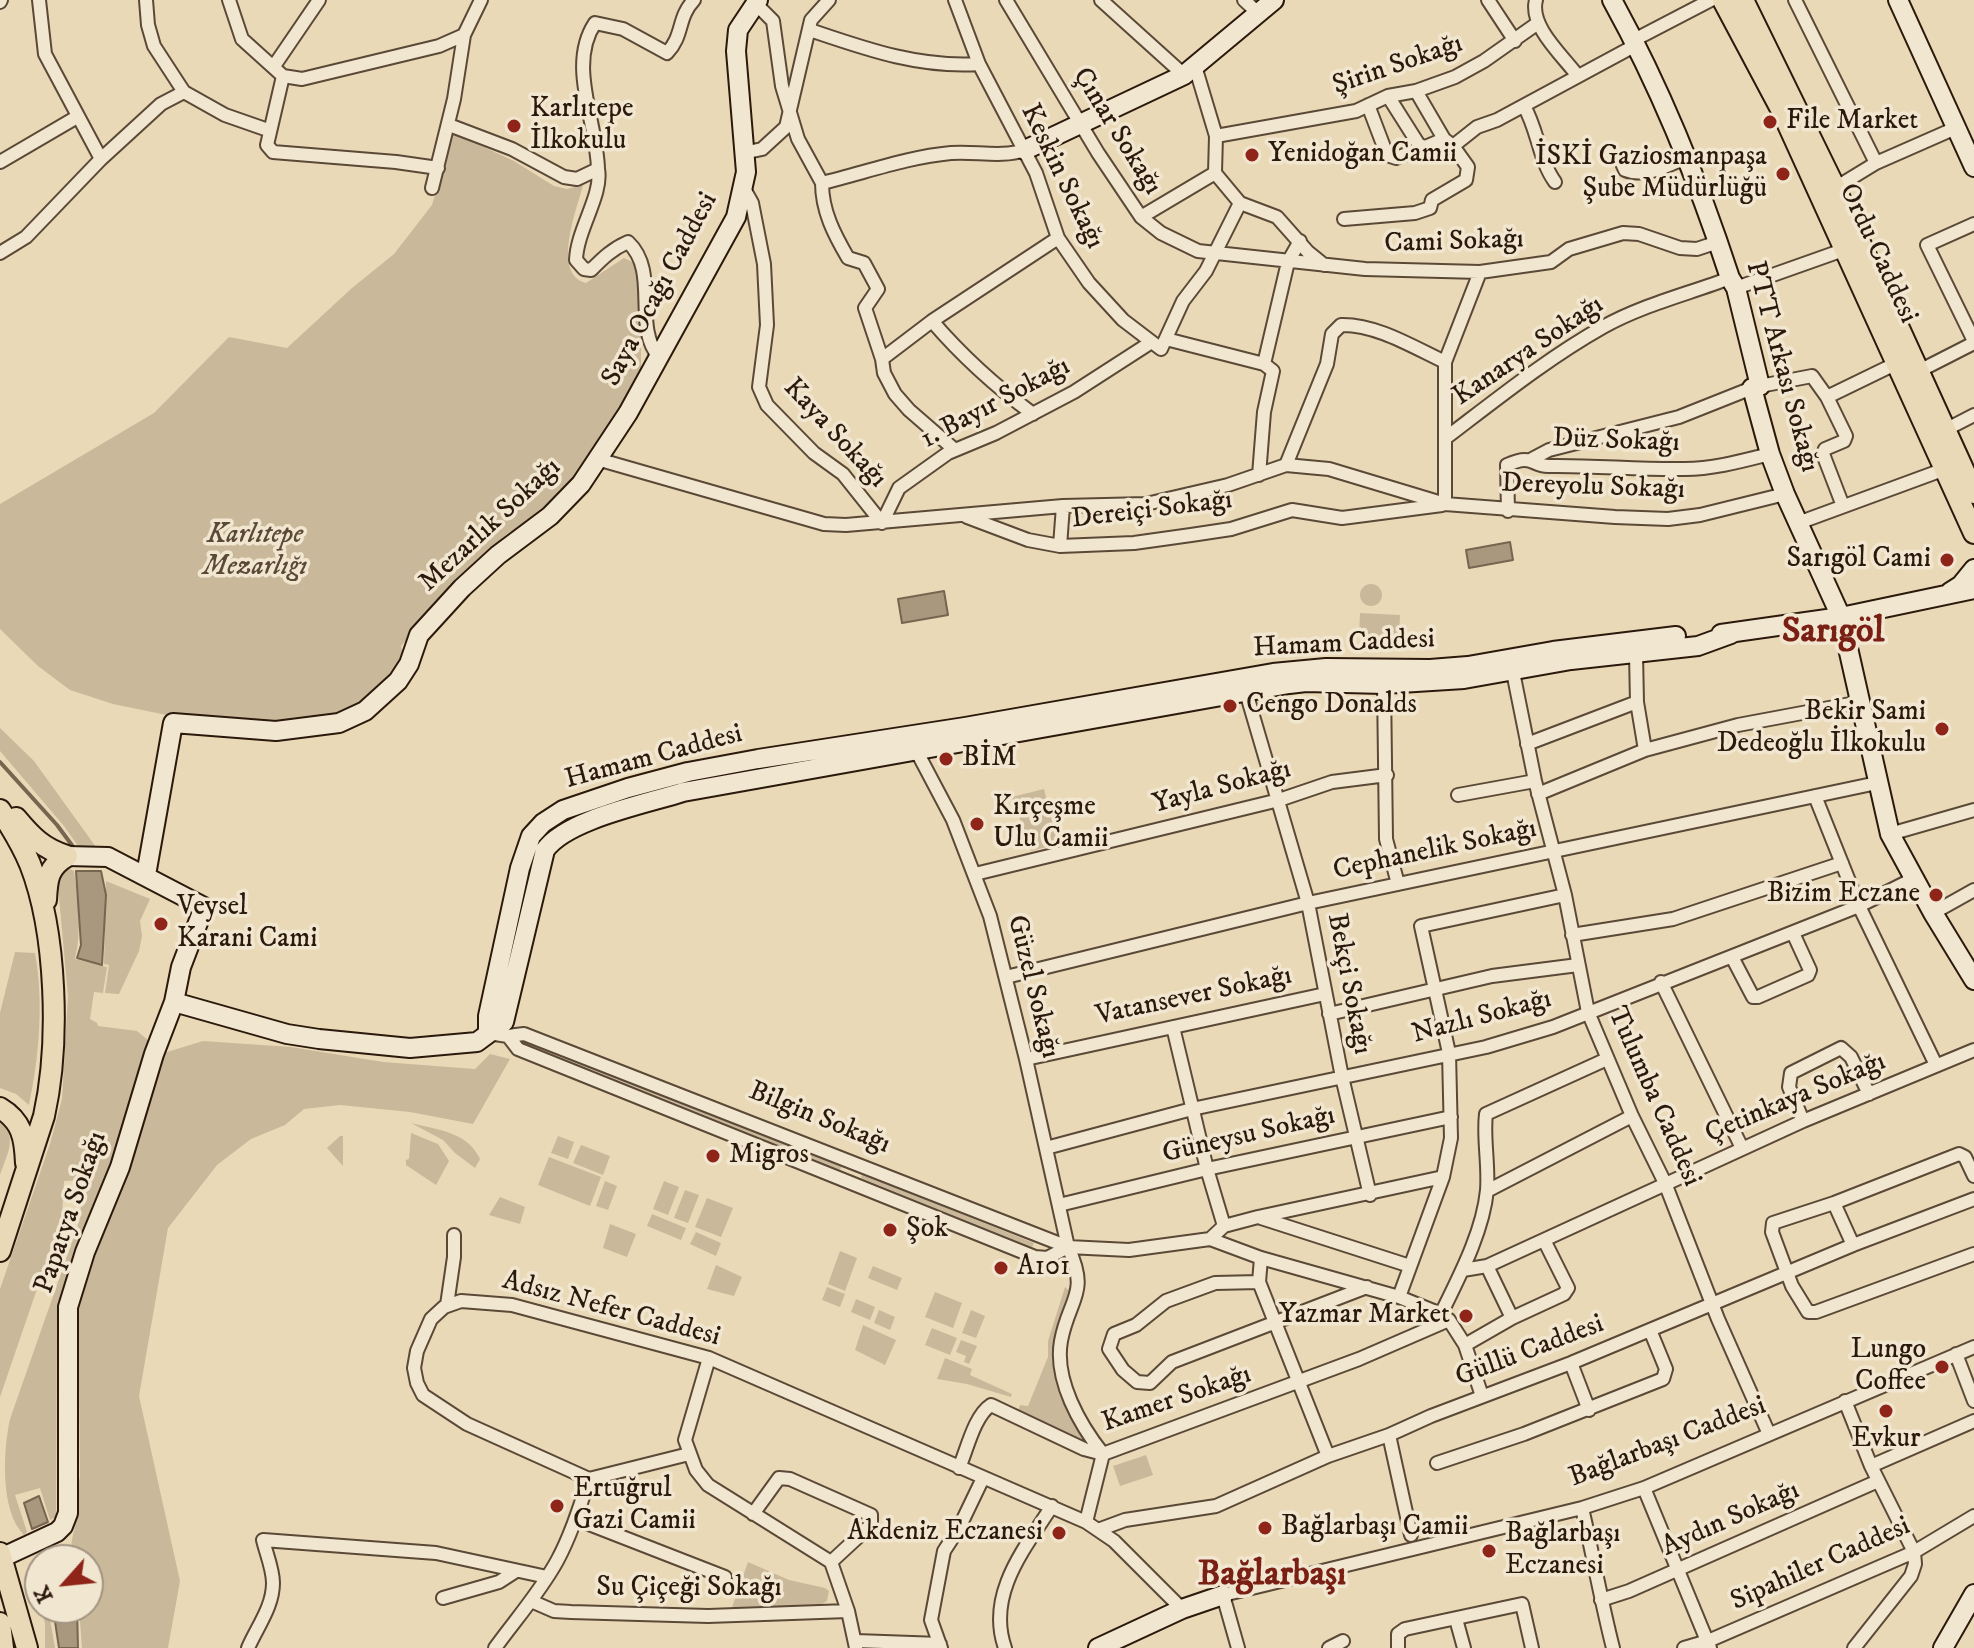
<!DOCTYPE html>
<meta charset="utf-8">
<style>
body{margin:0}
#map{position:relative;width:1974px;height:1648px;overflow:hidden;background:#ead9b7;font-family:"IM FELL DW Pica",serif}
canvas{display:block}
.north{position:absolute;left:24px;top:1544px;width:80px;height:80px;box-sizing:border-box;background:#f1e6d0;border:2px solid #a29482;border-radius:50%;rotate:243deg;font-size:22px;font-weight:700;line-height:32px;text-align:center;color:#2b190c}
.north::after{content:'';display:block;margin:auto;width:28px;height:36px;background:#8f2418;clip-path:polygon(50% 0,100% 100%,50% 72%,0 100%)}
</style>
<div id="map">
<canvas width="1974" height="1648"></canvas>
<div class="north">K</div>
</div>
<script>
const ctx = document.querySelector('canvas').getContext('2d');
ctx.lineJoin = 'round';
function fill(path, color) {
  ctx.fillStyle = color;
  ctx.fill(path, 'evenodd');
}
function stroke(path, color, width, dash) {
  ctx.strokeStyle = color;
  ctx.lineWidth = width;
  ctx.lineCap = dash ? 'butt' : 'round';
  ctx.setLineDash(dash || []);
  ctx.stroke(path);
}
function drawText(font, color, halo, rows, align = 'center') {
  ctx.font = font + ' "IM FELL DW Pica",serif';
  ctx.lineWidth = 7;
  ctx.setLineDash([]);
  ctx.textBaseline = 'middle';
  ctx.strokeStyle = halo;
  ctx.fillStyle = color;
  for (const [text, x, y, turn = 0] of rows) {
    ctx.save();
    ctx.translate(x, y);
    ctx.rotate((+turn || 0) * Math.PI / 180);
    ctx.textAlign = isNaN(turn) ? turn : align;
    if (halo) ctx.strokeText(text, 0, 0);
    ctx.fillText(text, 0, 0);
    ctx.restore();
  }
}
fill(new Path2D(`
 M453,133L514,161L554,186L567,189L583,185C577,209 551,274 586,283L624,258L634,263L641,281V373L570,484L541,515L508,533L447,591L401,646L404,662L385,685L345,715L258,727L181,718L113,704L70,690L38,666L0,629V504L154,413L229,337L287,348L352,288L394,254L432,205Z
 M1360 595a11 11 0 1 1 22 0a11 11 0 1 1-22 0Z
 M1360,613L1400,615L1399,639L1359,637Z
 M0,728L34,761L96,847L78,846L64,826L0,751Z
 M862,751L726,777L545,838L535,851L500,1012L497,1010L528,867L536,844L543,835L576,815L692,780Z
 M1044,789L1058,844L1031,851L1012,797Z
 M70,869L74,871C78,899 82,931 75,959L107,967L103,993L94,992L90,1019L97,1023L98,1026L137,1031L149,1041L117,1147L87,1219L57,1318L56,1517L50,1520L40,1488L15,1495L27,1532L24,1535C0,1511 3,1451 10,1419L79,1222L84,1180L64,1181L62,1216L0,1397V1289L50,1144L62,1099L68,996L57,875Z
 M106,881L150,899L140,921L142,936L139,951L119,994L105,993L109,965L104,964Z
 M15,952L35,953C44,1002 39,1057 29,1105L16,1094L0,1088V1013Z
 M203,1041L291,1047L383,1062L475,1069L490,1054L510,1059L473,1124L410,1112L340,1105L304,1109L285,1125L251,1139L217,1165L168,1228L139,1396L180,1581L168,1648H82L79,1608H88V1560H73C69,1544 73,1537 76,1522C78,1507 77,1492 80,1476L78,1302L141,1133L164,1053Z
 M532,1041L842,1166L840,1170L531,1045Z
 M0,1123C19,1137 6,1156 0,1175Z
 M411,1123C438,1130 468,1132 480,1159L475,1168L455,1153L443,1140Z
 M411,1133L438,1144L449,1161L436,1185L406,1165V1160L409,1159Z
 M340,1136H343V1166L327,1148Z
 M558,1136L574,1142L568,1159L551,1153Z
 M581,1145L610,1156L603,1175L573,1163Z
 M549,1157L601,1177L590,1206L538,1185Z
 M862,1174L1034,1243L1032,1247L861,1178Z
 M605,1181L617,1186L608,1210L596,1206Z
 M664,1181L679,1187L668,1215L653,1209Z
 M685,1190L699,1195L688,1223L674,1218Z
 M500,1197L525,1207L520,1224L489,1215Z
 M707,1198L733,1208L721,1237L695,1227Z
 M652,1214L686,1228L681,1240L647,1226Z
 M610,1224L636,1234L627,1257L603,1248Z
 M696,1232L721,1243L716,1256L690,1244Z
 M840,1251L857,1258L845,1291L828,1284Z
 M716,1265L742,1277L734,1296L707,1289Z
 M873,1266L902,1278L897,1290L868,1278Z
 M827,1287L845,1294L840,1307L822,1300Z
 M1065,1287L1073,1294L1058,1376L1063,1401L1085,1434L1084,1443L1018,1412L1020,1405L1028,1406L1048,1357V1341Z
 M935,1292L962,1303L953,1328L925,1317Z
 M856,1299L875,1307L870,1320L851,1312Z
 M879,1310L895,1317L890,1330L874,1323Z
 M971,1310L985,1316L976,1338L962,1333Z
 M863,1325L896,1340L885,1365L855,1350Z
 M932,1328L957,1338L950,1355L925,1345Z
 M961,1340L977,1346L969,1364L964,1362L966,1356L956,1352Z
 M945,1358L972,1369L970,1375L1012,1394L1011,1397L967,1384L937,1379Z
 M1146,1455L1153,1475L1120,1486L1113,1466Z
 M748,1562L789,1580L825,1588L829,1591L827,1601C812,1612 751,1611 730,1613Z
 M41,1608H48L55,1648H45V1623Z`), '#cab89a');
const water = new Path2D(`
 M1510,542L1513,560L1469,568L1466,550Z
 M944,591L948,615L902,623L898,599Z
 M76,871H101L106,895L102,965L77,958L81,945Z
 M39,1496L48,1522L32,1529L24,1503Z
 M53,1608H77L78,1648H59Z`);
fill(water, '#a9987d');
stroke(water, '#776550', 2);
stroke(new Path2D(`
 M0,762L57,825L77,852
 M45,1543L51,1560`), '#776550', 4);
const street = new Path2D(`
 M39,0L45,54L101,159
 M146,0L148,25L154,46L184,92L225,115L268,130
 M229,0L242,39L283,76L302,79L439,46L464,35L481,0
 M955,0L979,64L1036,173L1058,238L1089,283L1123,320L1161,349L1183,301L1206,271L1240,203
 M1006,0L1098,153L1141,217L1161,233L1198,251L1365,269L1480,272L1551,262L1569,249L1623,233L1639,234L1680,248L1697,249L1718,242
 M1101,0L1184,75
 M1244,0L1258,13
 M1488,0L1515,41
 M1536,0C1529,26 1562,55 1577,75
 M1795,0L1876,163
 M0,2L1,0
 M755,3L773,21L782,86L798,139L822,183C864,173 907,157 951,153C976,151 1001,158 1025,150
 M810,30C866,49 919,68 979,64
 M1634,40L1711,0
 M274,66L319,0
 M1195,66L1216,136L1215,173L1240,203L1277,217L1308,252L1324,265
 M283,76L267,145L273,152L396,162L438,168
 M1388,96L1419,145L1425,147L1444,139
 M1368,105L1387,155L1396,158L1425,147
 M1524,106C1538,130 1539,160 1555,182
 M449,125L512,149L564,177L577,179L598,169C597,122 567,65 595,23L623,29L667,53C684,35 677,18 694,0
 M1216,136L1356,111L1388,96L1416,91L1455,77L1484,61L1538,23
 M1453,146L1477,127L1497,120L1636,45
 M743,153L762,149L786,127L811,20L829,0
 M1621,161L1625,170C1645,178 1667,166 1685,158
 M0,162L77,117
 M598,169C603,195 577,229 576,260L584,269L591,270C603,258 612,249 628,242C660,272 632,325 659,357
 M822,183C822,211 834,234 848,258L864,263L878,289L865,308L882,359L884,373L895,394L909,410L955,450
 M743,187L752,203L764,264L767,325L759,387L767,405L814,453L843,474L882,523
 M432,188L454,99L464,35
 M1835,188L1876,163L1958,127
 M1141,217L1215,173
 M1344,219L1415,213L1430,208L1432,200L1466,180L1468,167L1453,146L1444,139L1416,91
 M0,253L26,237L101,159L161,104L184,92
 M1736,288L1846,249
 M932,321C962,356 995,386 1033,414
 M1166,339L1264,364L1273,371L1264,412L1259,475
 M882,359L932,321L1058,238
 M1264,364L1288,262L1300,241
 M1919,371L1970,345L1974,341L1927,245L1974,224
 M1760,386L1812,376L1827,397
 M1945,430L1974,415
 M1447,437C1497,399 1548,358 1603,327C1642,305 1688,294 1730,278
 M597,459L824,524L846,525L1063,506L1146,504L1228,485L1286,465L1329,469L1445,504L1615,517L1668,519L1700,515L1785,494
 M1532,459L1549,450L1679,417L1752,388
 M1286,465L1327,364L1332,334L1341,325C1376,324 1413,347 1445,362L1480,272
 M1445,504V362
 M1843,506L1823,454L1825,449L1844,441L1846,436L1827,397L1897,363
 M1508,511L1507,465C1533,453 1531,466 1548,466C1593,465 1639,470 1685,469C1713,469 1742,461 1770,454
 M967,517L1028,540L1060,546L1134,543L1191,535L1231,529L1292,510L1342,518L1442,505
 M882,523L899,488L948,453L996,433L1074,392L1150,343
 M1798,523L1945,469
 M1060,546L1063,506
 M1636,654L1637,702L1645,750
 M1513,672L1535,781L1565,895L1588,1012L1632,1116L1665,1183L1718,1319L1769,1434
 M1384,684L1386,839L1398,884
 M1246,692L1308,903L1342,1077L1370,1195
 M1527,744L1637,702
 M916,750L953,820L990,916L1026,1059L1068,1247C1090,1294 1069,1298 1061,1341C1054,1380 1080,1425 1103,1454L1086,1522
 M1538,794L1645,750L1738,725L1861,702
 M1458,795L1535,781
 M1815,796L1859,906L1936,1065
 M1890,834L1974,810
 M975,874L1279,800L1332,782L1387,775
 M1933,913L1974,890
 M1572,935L1673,919L1842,863
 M1732,957L1753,997H1758L1808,975L1810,970L1793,933
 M1006,977L1308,903L1877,783
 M1661,982L1742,1148
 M1329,1014L1492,976L1578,965
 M1173,1027L1207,1169L1224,1226
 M488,1033L508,1036L524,1034L1068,1247L1129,1250L1210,1239L1224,1226L1258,1217L1443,1177
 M508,1036L518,1049L1035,1257L1047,1258L1068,1247
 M1026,1059L1325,994
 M1803,1121L1789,1087L1791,1073L1841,1048L1851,1057L1869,1094
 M1046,1148L1192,1109L1486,1047L1553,1027L1859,906L1913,879
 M1974,1176L1965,1157L1959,1154L1834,1203L1773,1223L1772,1232L1792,1286L1808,1312H1816L1974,1254
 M1487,1191L1632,1116
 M1834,1203L1853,1245
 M1059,1205L1207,1169L1451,1117
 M1261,1218L1410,1266
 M1210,1239L1261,1258L1399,1297L1441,1314L1449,1320L1465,1345L1482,1396
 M1261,1258L1259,1282L1328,1456
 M1487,1266L1512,1318
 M1463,1270L1487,1266L1803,1121L1974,1050
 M1259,1282L1215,1283L1166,1301L1136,1325L1114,1334L1109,1349L1123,1370L1137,1382L1150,1383L1172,1362L1367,1287
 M1399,1297L1443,1177L1451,1138L1449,1053L1421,926L1565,895
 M447,1305L454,1257V1235
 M1441,1314C1459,1277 1483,1232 1487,1190C1489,1164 1483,1137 1486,1114L1607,1059
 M1465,1345L1512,1318L1564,1294L1568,1288L1544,1240
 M1956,1354L1974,1401
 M709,1358L685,1440L696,1470L708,1485L831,1562L848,1611L856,1648
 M1571,1363L1589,1410
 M1845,1401L1871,1466L1914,1552L1915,1564L1911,1576L1854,1648
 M1389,1435L1411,1535
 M1437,1463L1524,1434L1663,1379L1666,1369L1650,1330
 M1871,1466L1974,1421
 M959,1468C967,1450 974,1416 991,1405L1084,1449L1103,1454L1359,1359L1449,1320
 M589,1479L467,1424L423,1395L417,1383L414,1368L417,1351L431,1319L444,1307L461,1301L512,1305L709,1358L1086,1522L1114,1541L1182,1609
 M589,1479L689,1454
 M1644,1488L1710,1648
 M1582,1508C1593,1555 1601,1601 1613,1648
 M753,1514L779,1478L790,1479L871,1515V1525L831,1562
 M576,1519L725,1577
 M1098,1530L1125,1520L1216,1506L1328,1456L1389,1435L1431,1416L1571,1363L1853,1245L1974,1199
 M443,1598L499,1582L516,1571
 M1601,1600L1629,1591L1878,1481
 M531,1601L554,1611L571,1612L708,1616L848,1611
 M1456,1619L1464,1648
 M856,1641L940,1644
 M248,1648C257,1627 273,1607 273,1583C273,1569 266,1553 263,1540L436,1553L547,1577
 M495,1648C516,1619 540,1592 557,1561C571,1535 580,1506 589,1479
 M941,1648L931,1620L944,1551L959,1528L983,1478
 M1005,1648C986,1594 1025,1548 1052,1506
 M1238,1648L1223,1595L1582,1508L1644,1488L1974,1347
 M1329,1648L1343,1641
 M1398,1648V1634L1405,1629L1522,1604L1532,1648
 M1684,1648L1708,1641L1914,1552L1974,1516`);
const secondary = new Path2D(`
 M1612,0C1660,87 1699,183 1730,278L1736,288L1760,386L1752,388L1770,454L1785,494L1841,617L1890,834L1933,913L1974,980
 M1898,0L1974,167
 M1025,150L1184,75L1274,0
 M1950,592L1961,585L1974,569
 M1721,634L1841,617L1974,589
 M146,875L173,723L276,731L339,723L365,711L398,681L409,664L419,635L462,588L498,555L550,516L581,484L628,413L736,217L746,172L736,51L738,30L758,0
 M174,1002L287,1034L319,1039L410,1048L477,1042L504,1022L545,850C567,819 646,804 683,792L1289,684L1306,682L1384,684L1464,679L1571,660L1698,646L1731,634
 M488,1033V1016L520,868L531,836L543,823L563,810L628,788L688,772L758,759L965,727L1273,673L1326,668L1430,669L1468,666L1553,651L1676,636
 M1,1558L57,1532L63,1526L68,1513V1307L85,1252L120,1167L154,1054L174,1002L181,967L204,907L108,857L67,856
 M1098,1648L1182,1609L1223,1595
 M1943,1648L1974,1594`);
const primary = new Path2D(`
 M1723,0L1781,109L1974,533
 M1743,0L1835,188L1974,493
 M0,810C11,827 22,845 30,864C57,933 60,1044 44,1116L0,1251
 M16,818C31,836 43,849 67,856C48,867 47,879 46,900
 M0,1108C22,1121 25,1138 26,1163
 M0,1553L27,1648
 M0,1623L3,1648`);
stroke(street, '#5b4937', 16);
stroke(secondary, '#2b190c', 22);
stroke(primary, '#2b190c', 24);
stroke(street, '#f1e6d0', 12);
stroke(secondary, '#f1e6d0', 18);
stroke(primary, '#ead9b7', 20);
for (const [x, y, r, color] of [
 [1770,122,8,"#8f2418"],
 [514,126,8,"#8f2418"],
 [1252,155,8,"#8f2418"],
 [1783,174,8,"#8f2418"],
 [1947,560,8,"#8f2418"],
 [1230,706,8,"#8f2418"],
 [1942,729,8,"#8f2418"],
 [946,759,8,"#8f2418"],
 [977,824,8,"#8f2418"],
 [1936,895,8,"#8f2418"],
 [161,924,8,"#8f2418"],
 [713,1156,8,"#8f2418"],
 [890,1230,8,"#8f2418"],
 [1001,1268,8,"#8f2418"],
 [1466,1316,8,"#8f2418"],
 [1942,1367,8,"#8f2418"],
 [1886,1411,8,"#8f2418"],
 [557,1506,8,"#8f2418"],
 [1265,1528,8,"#8f2418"],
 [1059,1533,8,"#8f2418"],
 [1489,1551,8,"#8f2418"]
]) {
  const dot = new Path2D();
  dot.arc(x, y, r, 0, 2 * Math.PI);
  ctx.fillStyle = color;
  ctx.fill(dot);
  stroke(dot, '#f1e6d0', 3);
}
drawText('28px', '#2b190c', '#f1e6d0', [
 ["Şirin Sokağı",1398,66,-19],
 ["Çınar Sokağı",1116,132,58],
 ["Keskin Sokağı",1061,177,64],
 ["Cami Sokağı",1454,243,-2],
 ["Ordu Caddesi",1877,254,65],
 ["Saya Ocağı Caddesi",661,290,-62],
 ["Kanarya Sokağı",1529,352,-34],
 ["PTT Arkası Sokağı",1781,367,75],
 ["1. Bayır Sokağı",996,404,-28],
 ["Kaya Sokağı",834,434,47],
 ["Düz Sokağı",1616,442,2],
 ["Dereyolu Sokağı",1593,488,2],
 ["Dereiçi Sokağı",1152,511,-7],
 ["Mezarlık Sokağı",491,526,-43],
 ["Hamam Caddesi",1344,645,-3],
 ["Hamam Caddesi",654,758,-15],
 ["Yayla Sokağı",1222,788,-15],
 ["Cephanelik Sokağı",1435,851,-12],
 ["Bekçi Sokağı",1348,984,79],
 ["Güzel Sokağı",1032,987,76],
 ["Vatansever Sokağı",1194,997,-12],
 ["Nazlı Sokağı",1482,1018,-15],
 ["Tulumba Caddesi",1653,1097,66],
 ["Çetinkaya Sokağı",1796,1099,-23],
 ["Bilgin Sokağı",819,1119,22],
 ["Güneysu Sokağı",1249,1136,-13],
 ["Papatya Sokağı",72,1213,-71],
 ["Adsız Nefer Caddesi",611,1310,15],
 ["Güllü Caddesi",1530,1352,-21],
 ["Kamer Sokağı",1177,1400,-19],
 ["Bağlarbaşı Caddesi",1668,1443,-21],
 ["Aydın Sokağı",1731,1520,-24],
 ["Sipahiler Caddesi",1821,1565,-24],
 ["Su Çiçeği Sokağı",689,1589]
]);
drawText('28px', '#2b190c', '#f1e6d0', [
 ["Karlıtepe",530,110],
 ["İlkokulu",530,142],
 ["File Market",1786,122],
 ["Yenidoğan Camii",1268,155],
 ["İSKİ Gaziosmanpaşa",1767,158,"right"],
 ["Şube Müdürlüğü",1767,190,"right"],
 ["Sarıgöl Cami",1931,560,"right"],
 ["Cengo Donalds",1246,706],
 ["Bekir Sami",1926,713,"right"],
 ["Dedeoğlu İlkokulu",1926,745,"right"],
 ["BİM",962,759],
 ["Kırçeşme",993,808],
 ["Ulu Camii",993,840],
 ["Bizim Eczane",1920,895,"right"],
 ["Veysel",177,908],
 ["Karani Cami",177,940],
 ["Migros",729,1156],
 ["Şok",906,1230],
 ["A101",1017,1268],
 ["Yazmar Market",1450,1316,"right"],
 ["Lungo",1926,1351,"right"],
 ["Coffee",1926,1383,"right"],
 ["Evkur",1886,1440,"center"],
 ["Ertuğrul",573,1490],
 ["Gazi Camii",573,1522],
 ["Bağlarbaşı Camii",1281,1528],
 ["Akdeniz Eczanesi",1043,1533,"right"],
 ["Bağlarbaşı",1505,1535],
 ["Eczanesi",1505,1567]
], 'left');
drawText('italic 28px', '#5b4937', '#f1e6d0', [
 ["Karlıtepe",255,536],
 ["Mezarlığı",255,568]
]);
drawText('bold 36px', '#7a1f14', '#f1e6d0', [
 ["Sarıgöl",1833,634],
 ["Bağlarbaşı",1272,1577]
]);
</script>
